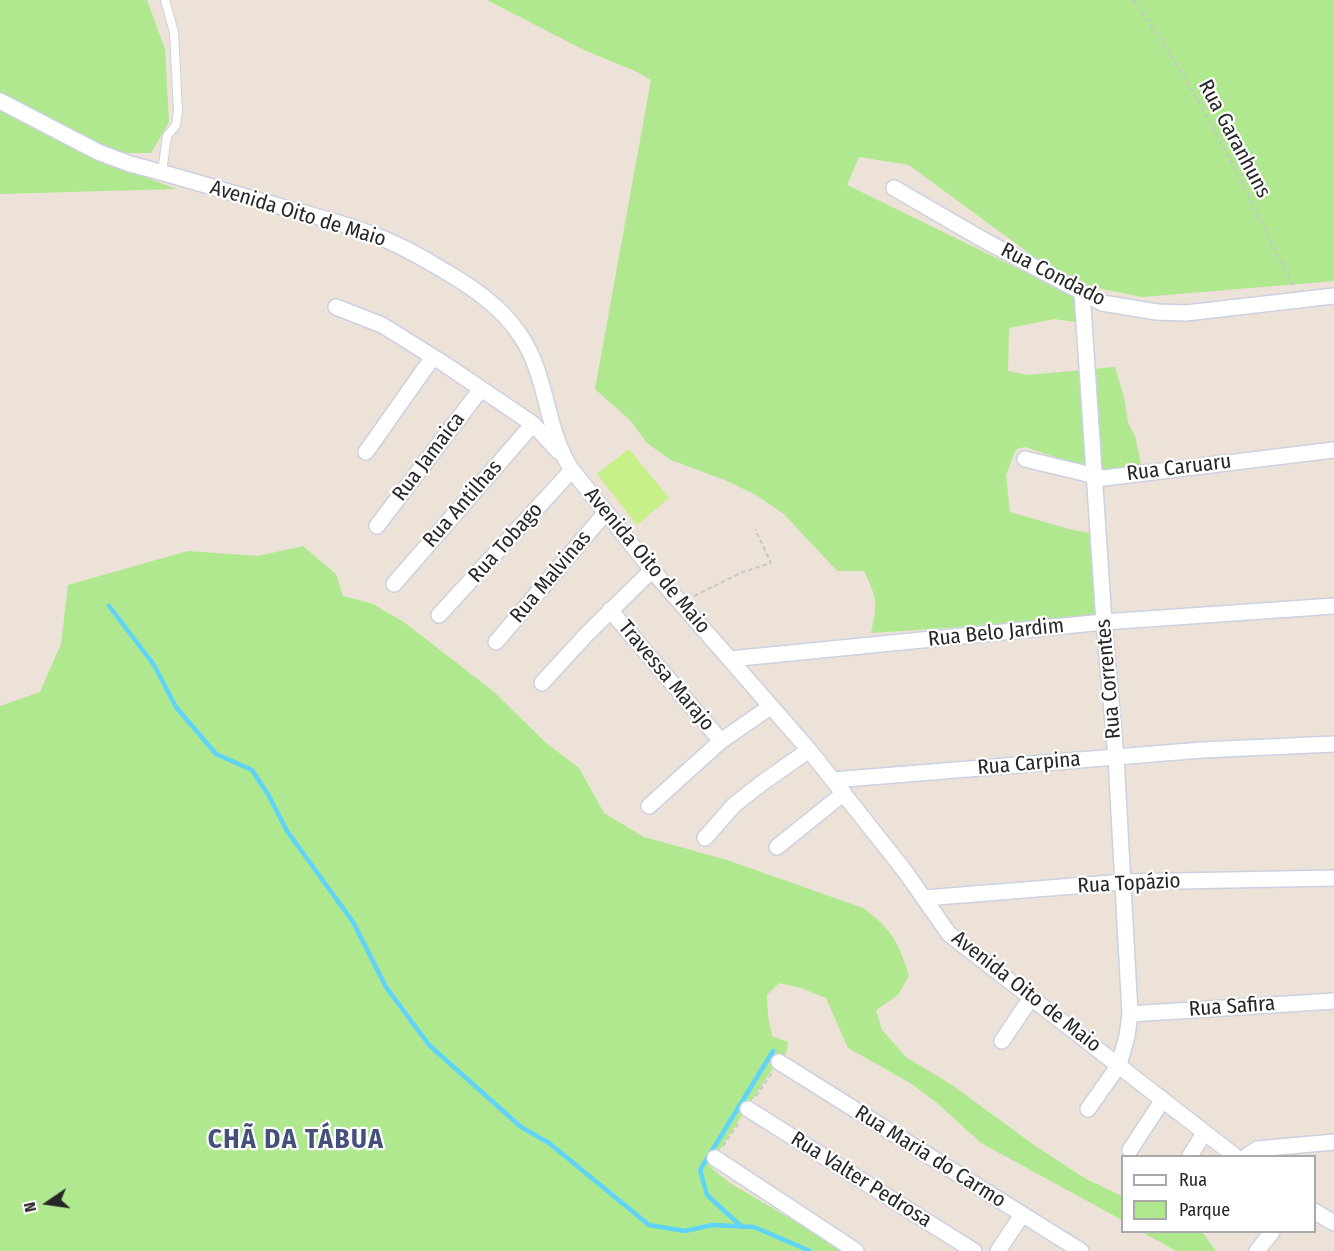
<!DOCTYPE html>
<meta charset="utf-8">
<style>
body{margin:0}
#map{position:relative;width:1334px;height:1251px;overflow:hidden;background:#ece2d7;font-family:"Fira Sans Condensed",sans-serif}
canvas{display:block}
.legend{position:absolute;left:1121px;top:1155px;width:195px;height:78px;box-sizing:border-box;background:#fff;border:2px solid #a9a9a9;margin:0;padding:8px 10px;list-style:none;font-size:18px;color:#272727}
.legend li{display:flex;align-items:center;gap:12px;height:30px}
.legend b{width:30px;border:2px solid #a9a9a9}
.north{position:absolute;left:18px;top:1173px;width:60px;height:60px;-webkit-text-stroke:4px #fff;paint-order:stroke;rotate:257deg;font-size:16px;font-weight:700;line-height:24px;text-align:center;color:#272727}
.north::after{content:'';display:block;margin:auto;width:21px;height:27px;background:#272727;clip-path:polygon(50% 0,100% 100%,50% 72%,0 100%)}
</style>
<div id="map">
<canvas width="1334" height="1251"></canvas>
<ul class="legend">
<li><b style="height:8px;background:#fff"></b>Rua</li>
<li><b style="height:16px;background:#afe88e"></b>Parque</li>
</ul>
<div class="north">N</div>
</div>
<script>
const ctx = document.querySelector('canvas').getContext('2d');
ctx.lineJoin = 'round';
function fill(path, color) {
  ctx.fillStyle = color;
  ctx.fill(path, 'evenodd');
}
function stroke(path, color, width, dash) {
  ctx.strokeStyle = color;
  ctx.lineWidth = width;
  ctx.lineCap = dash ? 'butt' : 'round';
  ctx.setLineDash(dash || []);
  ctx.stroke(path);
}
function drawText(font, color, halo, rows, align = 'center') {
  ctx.font = font + ' "Fira Sans Condensed",sans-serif';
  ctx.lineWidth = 4.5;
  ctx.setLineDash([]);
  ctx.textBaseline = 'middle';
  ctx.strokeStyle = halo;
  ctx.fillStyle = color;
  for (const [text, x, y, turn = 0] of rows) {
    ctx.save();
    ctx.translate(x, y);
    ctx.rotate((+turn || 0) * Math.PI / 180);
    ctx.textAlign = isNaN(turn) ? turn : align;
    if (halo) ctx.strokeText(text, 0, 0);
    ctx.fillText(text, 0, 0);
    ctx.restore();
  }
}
fill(new Path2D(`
 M0,0H147L165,49L169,122L151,153H83L176,189L0,194Z
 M487,0H1334V281L1142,297L1083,285L1045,265L909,165L859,157L847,185L1074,296L1076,322L1054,319L1009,328L1008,371L1028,375L1115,367L1124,397L1128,422L1135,436L1142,469L1103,473L1025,447L1016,449L1006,475L1010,512L1069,529L1089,533L1097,618L871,633C878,604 877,598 864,571H837L784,514L756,495L725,480L671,460L647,443L630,420L595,389L651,80L635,71L584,50Z
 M303,546L336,574L343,596L373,604L405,623L493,691L546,743L579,768L604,813L644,837L727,860L863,908C891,928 899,943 909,976L898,995L876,1010L882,1030L906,1057L952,1085L1034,1145L1086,1179L1122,1196V1220L981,1143L937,1103L912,1084L848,1048L826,998L801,988L779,983L767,995L768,1016L772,1036L788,1042L787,1050L784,1058L780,1057L709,1166L730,1183L845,1251H0V706L40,692L61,644L68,585L188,551L258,556Z
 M1142,1232H1202L1216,1251H1176Z`), '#afe88e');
fill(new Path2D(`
 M629,449L669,498L637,525L597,474Z`), '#c7f088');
stroke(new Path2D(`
 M109,606L154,665L176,707L216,754L252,770L269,796L287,831L353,922L386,987L429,1045L521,1127L549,1143L649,1225L685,1231L712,1225L754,1227L810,1251
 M742,1227L707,1195L700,1170L773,1051`), '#5fd3f8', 4.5);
const lane = new Path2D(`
 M162,172L167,136L176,125L178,111L174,32L165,0`);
const street = new Path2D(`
 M0,101L98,152L130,164C173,175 215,188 257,200C298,212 340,221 379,237C403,246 426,260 448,273C475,289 502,308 520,335C548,375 545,430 572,470L652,570L809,750L904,870L949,934L1235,1156
 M894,188L980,238L1102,303L1157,312L1186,313L1334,296
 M1082,292L1104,622L1116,757L1130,1014L1127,1036L1119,1065L1088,1109
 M336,307L382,325L446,365L533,424L559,452
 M366,452L433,357
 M1025,459L1104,478L1334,450
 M377,526L481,389
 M394,584L533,424
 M610,610L721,741
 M439,615L572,470
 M496,642L606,512
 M730,659L1104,622L1334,606
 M542,683L585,636L652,570
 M833,780L1202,750L1334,744
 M649,806L721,741L770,707
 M705,838L734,805L762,783L809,750
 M777,847L844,793
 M924,898L1124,882L1334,878
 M1130,1014L1334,1001
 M1002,1041L1031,998
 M779,1062L1081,1251
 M748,1109L974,1251
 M1130,1150L1162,1101
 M1190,1156L1204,1133
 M1247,1156L1257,1149L1334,1142
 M715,1158L856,1251
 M1314,1211L1334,1223
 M998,1251L1022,1215
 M1257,1251L1272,1232`);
stroke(lane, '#ccd1e2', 10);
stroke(street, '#ccd1e2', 18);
stroke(new Path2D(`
 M1133,0C1198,88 1244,187 1293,285
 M694,596L743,572L771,563L755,529
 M756,1096L772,1073
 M723,1146L740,1121`), '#c7c7c7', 2, [4.5, 3]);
stroke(lane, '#fff', 8);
stroke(street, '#fff', 15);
drawText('21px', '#272727', '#fff', [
 ["Rua Garanhuns",1234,139,62],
 ["Avenida Oito de Maio",298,214,17],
 ["Rua Condado",1053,275,27],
 ["Rua Jamaica",429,457,-53],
 ["Rua Caruaru",1179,468,-7],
 ["Rua Antilhas",463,504,-49],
 ["Rua Tobago",506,543,-48],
 ["Avenida Oito de Maio",647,561,50],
 ["Rua Malvinas",551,577,-50],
 ["Rua Belo Jardim",996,633,-6],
 ["Travessa Marajo",666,676,50],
 ["Rua Correntes",1109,679,-95],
 ["Rua Carpina",1029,764,-5],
 ["Rua Topázio",1129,884,-3],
 ["Avenida Oito de Maio",1026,992,38],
 ["Rua Safira",1232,1007,-4],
 ["Rua Maria do Carmo",930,1157,32],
 ["Rua Valter Pedrosa",861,1180,32]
]);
ctx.letterSpacing = '1.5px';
drawText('bold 27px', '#45507b', '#fff', [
 ["CHÃ DA TÁBUA",296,1140]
]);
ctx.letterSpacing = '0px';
</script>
